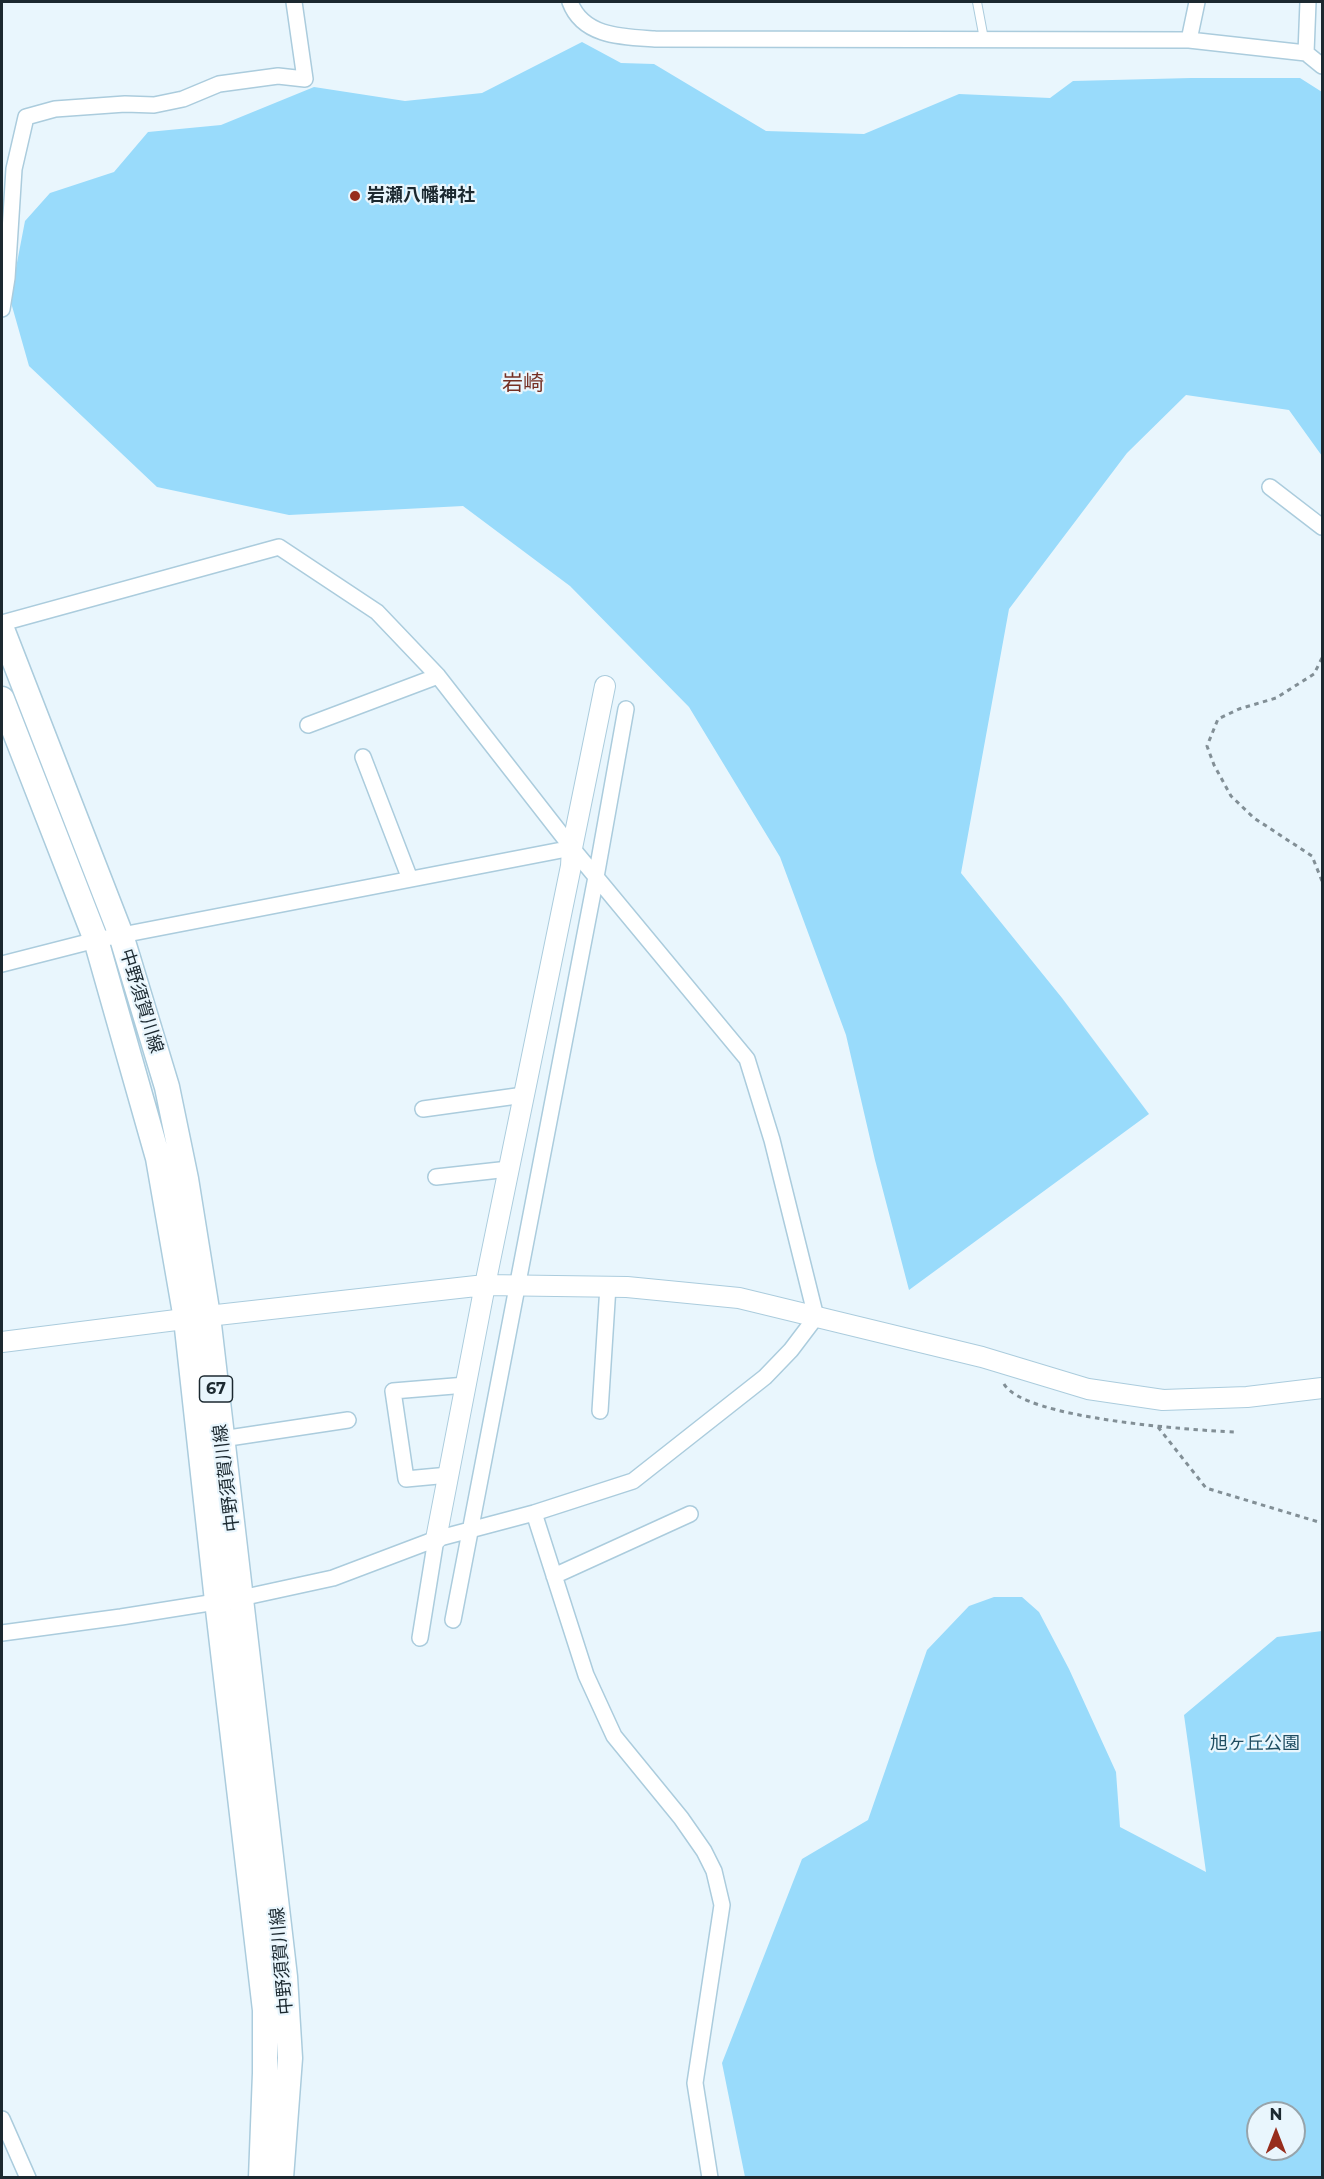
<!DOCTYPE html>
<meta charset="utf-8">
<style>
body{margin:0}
#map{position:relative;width:1324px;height:2179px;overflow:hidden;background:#e9f6fd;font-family:Montserrat,sans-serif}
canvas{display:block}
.frame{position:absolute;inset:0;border:3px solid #1c2930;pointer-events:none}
.north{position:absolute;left:1246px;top:2101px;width:60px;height:60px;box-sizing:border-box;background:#e9f6fd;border:2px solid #97a4ab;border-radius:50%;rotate:0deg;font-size:16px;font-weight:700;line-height:24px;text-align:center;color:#1c2930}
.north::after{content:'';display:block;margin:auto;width:21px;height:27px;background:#972d1c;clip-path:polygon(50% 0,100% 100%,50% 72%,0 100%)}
</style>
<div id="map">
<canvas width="1324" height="2179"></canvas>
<div class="frame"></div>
<div class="north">N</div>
</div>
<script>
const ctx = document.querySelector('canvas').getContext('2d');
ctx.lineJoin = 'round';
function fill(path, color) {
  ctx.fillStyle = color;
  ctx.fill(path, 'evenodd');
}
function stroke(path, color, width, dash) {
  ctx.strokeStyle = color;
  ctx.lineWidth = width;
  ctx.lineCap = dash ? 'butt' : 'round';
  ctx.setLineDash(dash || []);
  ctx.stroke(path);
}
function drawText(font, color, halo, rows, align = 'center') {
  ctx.font = font + ' Montserrat,"Noto Sans JP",sans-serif';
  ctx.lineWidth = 4.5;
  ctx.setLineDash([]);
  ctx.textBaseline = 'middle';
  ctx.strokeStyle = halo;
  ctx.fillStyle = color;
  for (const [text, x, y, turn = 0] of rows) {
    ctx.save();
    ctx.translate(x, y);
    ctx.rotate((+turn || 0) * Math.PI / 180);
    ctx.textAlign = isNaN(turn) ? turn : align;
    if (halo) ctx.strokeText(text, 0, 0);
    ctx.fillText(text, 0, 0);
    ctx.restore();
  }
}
fill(new Path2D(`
 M582,42L621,63L654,64L766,131L864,134L959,94L1050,98L1073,81L1191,78H1300L1322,92V456L1289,410L1186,395L1127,453L1009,609L961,873L1062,998L1149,1114L909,1290L875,1160L846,1035L780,857L689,707L570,586L463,506L289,515L157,487L29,366L10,299L25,221L50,193L114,172L148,132L221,125L314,87L405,101L482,93Z
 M994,1597H1022L1039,1612L1069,1669L1116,1772L1120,1827L1206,1872L1184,1715L1277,1637L1322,1631V2177H745L722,2063L802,1859L868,1820L927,1650L969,1606ZM1258,2113H1294V2149H1258Z`), '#99dbfb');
const service = new Path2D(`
 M977,2L984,39`);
const minor = new Path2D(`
 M570,2C583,37 623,37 655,39L1189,40L1306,53L1322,66
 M1189,40L1197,2
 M1306,53L1308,2
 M2,309L7,278L14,169L26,117L55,109L125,104L154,105L183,99L219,84L278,76L305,79L294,2
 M1270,487L1322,527
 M2,623L279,547L377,612L438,676L572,848L747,1059L772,1140L816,1317L791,1350L765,1377L633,1481L534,1513L436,1539L333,1578L241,1598L121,1617L2,1633
 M308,725L438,676
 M363,757L410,879
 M2,964L96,940L572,848
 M423,1109L524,1095
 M436,1177L509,1169
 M600,1411L608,1286
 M222,1439L348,1420
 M449,1475L406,1479L393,1391L466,1385
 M534,1513L586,1675L614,1736L681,1818L704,1851L714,1871L722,1905L695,2083L710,2178
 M554,1576L690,1514
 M453,1620L596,877L626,709
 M420,1638L436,1539
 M2,2119L28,2178`);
const tertiary = new Path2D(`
 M2,1342L208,1316L485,1285L627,1287L739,1298L982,1357L1088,1389L1163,1400L1247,1397L1322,1388
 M436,1539L485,1285L571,866L572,848L605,686`);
const primary = new Path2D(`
 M2,629L121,935L167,1087L186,1179L208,1316L285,1977L290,2058L281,2178
 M2,699L96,940L158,1158L186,1319L217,1601L265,2010V2073L261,2178`);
stroke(service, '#abccdd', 10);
stroke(minor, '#abccdd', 18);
stroke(tertiary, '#abccdd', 22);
stroke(primary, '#abccdd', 27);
stroke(new Path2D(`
 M1322,658L1314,674L1276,698L1239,709L1218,719L1207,746L1214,765L1231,796L1254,818L1312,856L1322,881
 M1004,1384C1024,1419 1193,1430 1234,1432
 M1158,1427L1206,1488L1322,1523`), '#828f96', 3, [4.5, 4.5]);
stroke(service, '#fff', 8);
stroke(minor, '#fff', 15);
stroke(tertiary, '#fff', 20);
stroke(primary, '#fff', 24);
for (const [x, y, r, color] of [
 [355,196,6,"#972d1c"]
]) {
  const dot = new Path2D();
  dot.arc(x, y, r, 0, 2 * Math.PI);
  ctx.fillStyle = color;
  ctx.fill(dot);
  stroke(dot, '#e9f6fd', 2);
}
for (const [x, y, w] of [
 [216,1389,33]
]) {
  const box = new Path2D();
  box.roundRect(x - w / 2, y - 13, w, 26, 4.5);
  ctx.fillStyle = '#e9f6fd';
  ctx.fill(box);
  stroke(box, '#1c2930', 1.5);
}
drawText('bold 16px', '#1c2930', null, [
 ["67",216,1389]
]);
drawText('bold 18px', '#1c2930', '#e9f6fd', [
 ["岩瀬八幡神社",367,196]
], 'left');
drawText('18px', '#1c2930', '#e9f6fd', [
 ["中野須賀川線",141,1001,73],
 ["中野須賀川線",227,1478,-97],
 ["中野須賀川線",282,1961,-95]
]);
drawText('18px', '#204e62', '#e9f6fd', [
 ["旭ヶ丘公園",1255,1744]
]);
drawText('21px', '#753024', '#e9f6fd', [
 ["岩崎",523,384]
]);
</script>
